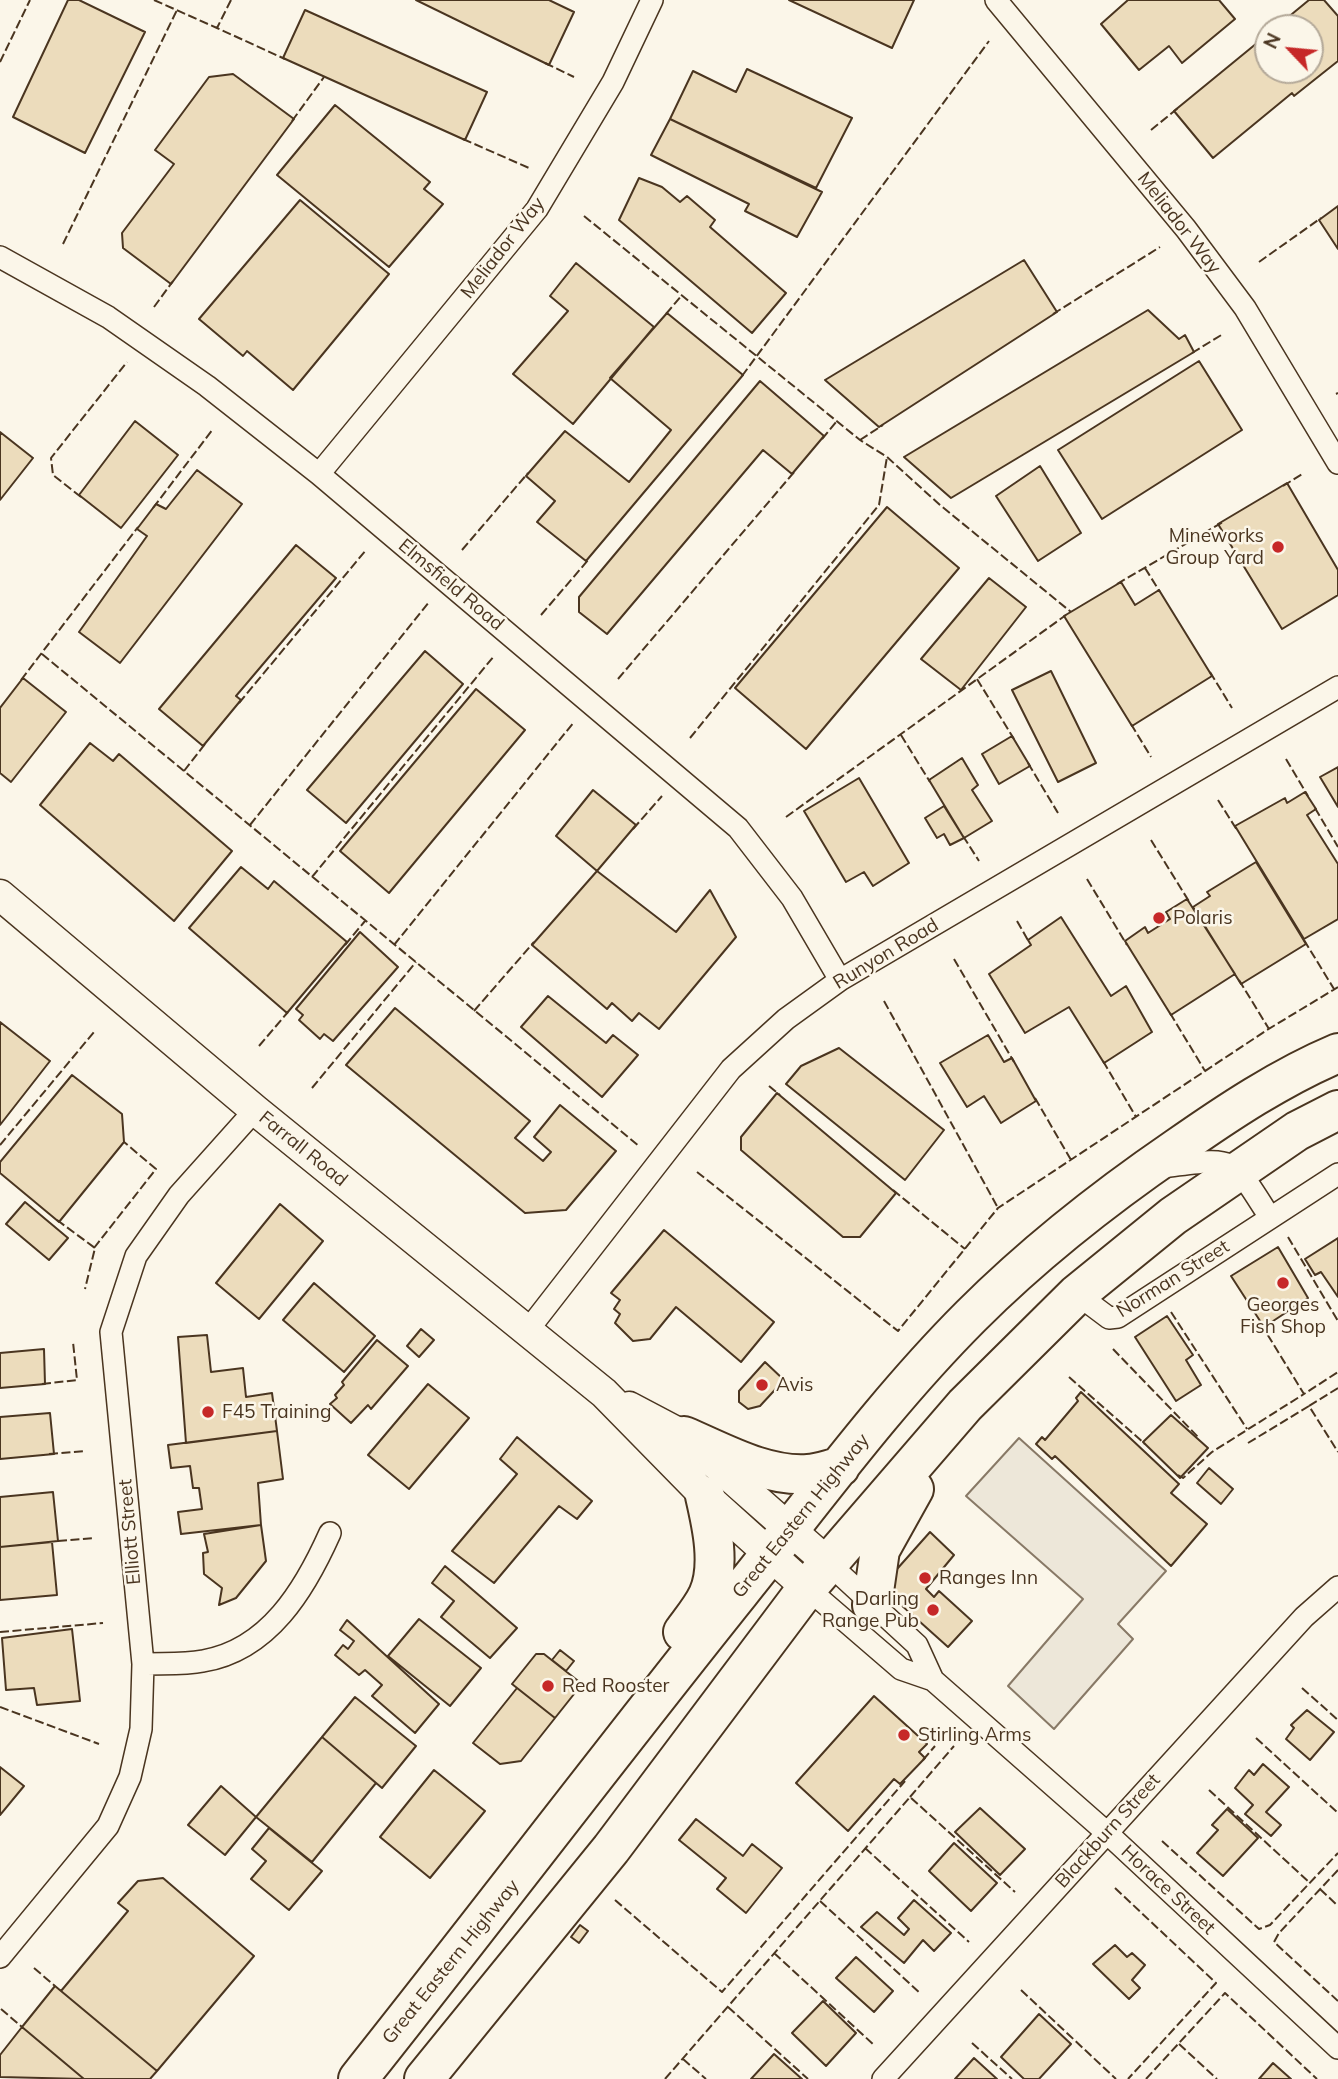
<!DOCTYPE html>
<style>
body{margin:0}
#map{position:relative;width:1338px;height:2079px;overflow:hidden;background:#fbf6e9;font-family:Mulish,sans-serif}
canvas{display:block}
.north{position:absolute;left:1254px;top:14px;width:70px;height:70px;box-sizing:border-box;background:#fbf6e9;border:2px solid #b4a999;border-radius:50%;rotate:296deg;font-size:19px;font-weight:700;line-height:28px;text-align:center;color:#4a3520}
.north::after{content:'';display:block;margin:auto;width:24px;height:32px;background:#c62828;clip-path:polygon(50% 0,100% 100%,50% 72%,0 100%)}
</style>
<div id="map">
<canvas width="1338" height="2079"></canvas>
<div class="north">N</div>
</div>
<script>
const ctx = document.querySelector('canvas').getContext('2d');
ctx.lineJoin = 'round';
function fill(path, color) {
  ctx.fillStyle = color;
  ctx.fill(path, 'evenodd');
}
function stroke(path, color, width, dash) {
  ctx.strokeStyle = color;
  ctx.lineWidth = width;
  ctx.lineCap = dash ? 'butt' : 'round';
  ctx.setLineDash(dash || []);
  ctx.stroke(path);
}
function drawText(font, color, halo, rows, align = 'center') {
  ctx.font = font + ' Mulish,sans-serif';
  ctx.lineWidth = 5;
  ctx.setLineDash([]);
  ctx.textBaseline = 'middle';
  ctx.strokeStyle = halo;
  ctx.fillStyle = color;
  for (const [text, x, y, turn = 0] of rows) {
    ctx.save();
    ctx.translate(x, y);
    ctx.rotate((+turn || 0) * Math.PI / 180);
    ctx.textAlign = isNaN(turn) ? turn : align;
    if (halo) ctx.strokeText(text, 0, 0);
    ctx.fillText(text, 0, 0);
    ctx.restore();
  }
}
const parking = new Path2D(`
 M1019,1438L1166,1571L1118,1624L1133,1639L1054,1729L1008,1686L1083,1599L966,1496Z`);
fill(parking, '#ede7d9');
stroke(parking, '#887966', 2);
const building = new Path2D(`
 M68,0H79L145,32L85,153L13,117Z
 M416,0H549L574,12L549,65Z
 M789,0H914L892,48Z
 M1128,0H1219L1235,19L1182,63L1169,46L1139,70L1101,24Z
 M1309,0H1324L1338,16V61L1294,96L1292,93L1213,158L1174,111L1268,34V70H1310V28H1275Z
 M305,10L487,92L465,140L283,58Z
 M747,69L852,118L816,188L670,119L693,71L736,92Z
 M233,74L294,119L171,284L123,248L122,233L174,164L155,150L209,77Z
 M335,105L430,182L424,189L443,204L389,267L277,175Z
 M670,119L822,192L797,237L745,211L749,204L651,155Z
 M639,178L662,187L680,202L687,196L715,220L710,227L786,293L752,333L619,220Z
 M300,200L389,274L293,390L247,351L243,356L199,319Z
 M1338,206V249L1319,220Z
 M1024,260L1057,312L879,427L825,380Z
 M576,263L654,327L573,424L513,374L568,311L550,296Z
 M1148,310L1179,339L1185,335L1194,352L951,498L904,457Z
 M667,313L743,375L586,561L537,522L555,501L526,476L565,431L629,482L671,430L610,378Z
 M1199,361L1242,430L1102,519L1058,450Z
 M760,381L824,436L792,474L763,450L607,634L579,612V597Z
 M135,421L178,455L121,528L79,495Z
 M0,432L33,458L0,500Z
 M1040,466L1081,533L1038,561L996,496Z
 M197,470L242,504L120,663L79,632L147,536L137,529L156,504L166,509Z
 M1287,483L1338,570V595L1282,629L1218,524Z
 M887,507L959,568L806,749L735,688Z
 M296,545L336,578L236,696L241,700L203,746L159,709Z
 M989,578L1026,607L961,690L921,659Z
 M1121,582L1135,605L1159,590L1212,676L1132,726L1064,616Z
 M425,651L463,684L346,823L307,790Z
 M1051,671L1096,763L1058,782L1012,690Z
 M23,678L66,712L11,782L0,773V708Z
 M476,689L525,730L389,893L340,851Z
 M1012,736L1030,766L999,784L982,754Z
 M90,743L113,761L119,754L232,851L174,921L40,805Z
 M962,758L978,785L972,790L992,821L964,838L929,780Z
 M1338,767V807L1320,777Z
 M859,778L909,863L873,886L864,872L846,882L804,811Z
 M593,790L636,825L597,871L556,836Z
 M1305,792L1316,809L1307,815L1338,864V919L1304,939L1235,826L1285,798L1287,803Z
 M944,806L964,838L950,845L944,834L937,838L925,818Z
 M1256,862L1306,944L1241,984L1193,907L1210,896L1207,892Z
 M241,867L268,889L274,881L347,942L287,1013L189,928Z
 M597,871L676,932L710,890L736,937L659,1029L639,1013L632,1021L612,1003L607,1009L532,945Z
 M1187,899L1235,974L1171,1015L1125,941L1145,927L1148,933L1170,919L1166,912Z
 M1061,917L1111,996L1126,986L1152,1032L1104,1063L1069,1007L1025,1033L989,974L1031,945L1028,940Z
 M360,932L398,967L333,1041L324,1034L320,1039L299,1020L303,1015L296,1009Z
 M548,996L606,1043L613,1035L638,1055L602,1097L521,1027Z
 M395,1008L530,1121L515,1138L543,1161L551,1152L534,1137L560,1105L616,1151L566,1210L525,1213L346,1065Z
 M0,1022L50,1061L0,1125Z
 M988,1035L1004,1062L1012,1058L1036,1101L1001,1123L984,1096L967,1107L940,1063Z
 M839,1048L944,1130L905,1180L786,1084L801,1066Z
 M72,1075L122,1114L124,1142L59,1222L0,1173V1162Z
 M777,1093L896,1193L860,1237H843L741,1150V1137Z
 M25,1202L68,1238L49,1260L6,1224Z
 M280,1204L323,1241L259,1319L216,1283Z
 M664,1230L774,1322L741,1362L676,1307L650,1339L633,1341L615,1323L620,1314L614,1309L620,1300L611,1293Z
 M1338,1238V1297L1321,1272L1315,1275L1305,1259Z
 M1278,1247L1308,1298L1264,1327L1231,1276Z
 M314,1283L375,1336L344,1372L283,1320Z
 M1167,1316L1193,1355L1186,1360L1201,1385L1176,1401L1135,1337Z
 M421,1329L434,1340L419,1357L407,1346Z
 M207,1335L211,1372L243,1368L246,1397L272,1393L277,1431L186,1443L178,1337Z
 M377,1340L408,1366L371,1409L368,1405L351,1423L330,1404L337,1398L335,1395L344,1385L342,1382Z
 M44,1349L45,1384L0,1388V1353Z
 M765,1362L784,1380L760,1406L748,1409L739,1402V1391Z
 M428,1384L469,1418L409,1489L368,1455Z
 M1081,1392L1179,1484L1171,1493L1207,1524L1171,1566L1055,1456L1052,1459L1036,1444L1042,1437L1045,1440L1078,1401L1076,1398Z
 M50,1413L54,1454L0,1459V1417Z
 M1171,1415L1208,1448L1180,1478L1143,1442Z
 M277,1431L283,1479L258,1483L261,1525L181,1534L178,1512L202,1509L199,1488H193L190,1466L171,1468L168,1445Z
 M517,1437L592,1501L577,1519L559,1506L494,1583L452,1551L517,1474L500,1459Z
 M1209,1468L1233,1489L1221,1504L1197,1483Z
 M53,1492L58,1541L0,1547V1497Z
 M261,1525L266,1561L236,1598L219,1605L222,1588L204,1574L203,1553L208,1552L204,1534Z
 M930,1532L954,1555L926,1589L934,1597L939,1591L972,1621L948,1647L890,1595L889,1578Z
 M52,1542L57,1595L0,1600V1547Z
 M445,1566L517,1628L490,1658L441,1617L454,1601L432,1583Z
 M419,1619L481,1668L450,1706L388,1656Z
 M347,1620L439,1704L415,1733L372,1696L382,1685L365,1670L359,1675L335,1655L343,1645L348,1649L354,1641L340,1630Z
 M72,1629L80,1701L37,1705L34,1688L6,1690L2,1638Z
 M560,1650L574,1661L566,1671L552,1660Z
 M536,1654H544L582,1684L555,1718L512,1684Z
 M517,1688L555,1718L521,1761L500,1764L473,1743Z
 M874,1696L927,1744L919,1752L925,1758L900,1784L894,1779L848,1831L796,1783Z
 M355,1697L416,1746L382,1788L322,1737Z
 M1307,1710L1334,1732L1310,1760L1286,1739L1294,1728L1291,1725Z
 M322,1737L376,1783L312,1862L256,1817Z
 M1263,1764L1289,1787L1266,1812L1281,1825L1271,1836L1245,1814L1253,1805L1235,1788L1249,1770L1254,1775Z
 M0,1767L24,1786L0,1815Z
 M434,1770L485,1811L430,1878L380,1837Z
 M221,1786L256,1817L225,1855L188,1825Z
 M980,1808L1025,1849L1000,1875L955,1832Z
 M1227,1809L1258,1838L1223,1876L1197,1853L1218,1830L1212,1825Z
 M696,1819L743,1856L752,1844L782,1868L746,1913L717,1889L726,1878L679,1840Z
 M269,1828L322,1871L289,1910L251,1879L266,1861L252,1849Z
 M954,1843L997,1883L971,1911L929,1871Z
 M163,1878L254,1956L157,2071L61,1991L128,1911L118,1903L138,1881Z
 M914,1900L951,1933L934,1951L923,1940L904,1963L861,1927L877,1912L904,1935L909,1929L898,1918Z
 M580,1925L588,1931L579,1943L571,1937Z
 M1115,1945L1127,1957L1132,1953L1145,1965L1132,1980L1140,1988L1129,1999L1093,1964Z
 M856,1957L893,1991L874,2012L836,1978Z
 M55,1986L157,2071L150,2079H84L22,2027Z
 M823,2001L856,2033L826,2066L792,2033Z
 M1039,2014L1071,2044L1039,2079H1024L1001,2057Z
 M22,2027L84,2079L0,2077V2055Z
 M774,2054L802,2079H751Z
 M974,2058L997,2079H955Z
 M1273,2063L1291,2079H1259Z`);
fill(building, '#ecdcbc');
stroke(building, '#4a3520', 2);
const street = new Path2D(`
 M996,0L1186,229L1245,308L1338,463
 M0,257L108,317L207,386L319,474L738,828L792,898L840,980
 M319,474L537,209L613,82L652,0
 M1162,1167C1236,1158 1229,1153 1269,1216
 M1077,1294L1109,1318L1118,1317L1338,1174
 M528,1330L731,1069L786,1019L840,980L1338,687
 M828,1563L917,1645L933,1680L1106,1832L1338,2048
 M807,1588L901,1669L933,1680
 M143,1664C162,1663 183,1665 203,1661C269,1650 305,1589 330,1533
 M0,1957L108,1826L130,1777L141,1729L143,1664L111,1332L136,1256L179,1195L255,1110
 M883,2079L1304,1617L1338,1587`);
const secondary = new Path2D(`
 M0,895L255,1110L604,1393L705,1496L807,1588
 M629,1407L684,1436L828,1563`);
const highway = new Path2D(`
 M684,1436C722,1452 765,1477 808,1474C819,1473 830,1469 840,1467
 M872,1605L880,1550L914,1489
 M683,1632C691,1621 702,1608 708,1595C721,1566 712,1526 705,1496
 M358,2079C486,1918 611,1753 740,1592C815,1499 886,1401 971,1316C1034,1253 1104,1198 1177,1148C1227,1113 1281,1077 1338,1053
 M424,2079L611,1849L807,1588L965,1405L1077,1294L1173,1216L1297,1131L1338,1110`);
stroke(street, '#4a3520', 24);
stroke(secondary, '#4a3520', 33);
stroke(highway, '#4a3520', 42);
stroke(street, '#fbf6e9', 21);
stroke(secondary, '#fbf6e9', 30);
stroke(highway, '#fbf6e9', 38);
stroke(new Path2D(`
 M154,0L217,28
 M231,0L217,28L285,59
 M0,62L30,0
 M545,63L574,77
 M292,121L324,77
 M1151,130L1178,108
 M463,139L529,168
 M584,216L860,440L887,457L940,505L1071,612
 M63,244L177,10
 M1259,262L1321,218
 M154,307L173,281
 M666,314L682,295
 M1053,314L1160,247
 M1192,353L1223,334
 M742,376L989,41
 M1336,394L1338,393
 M822,439L837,421
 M860,440L883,425
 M1283,486L1304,473
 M81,497L53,475L51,458L127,362
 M153,508L213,429
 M462,550L528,473
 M1145,568L1160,592
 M1117,584L1223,522
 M541,615L589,559
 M42,654L639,1146
 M1210,672L1232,708
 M618,679L795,471
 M977,679L1014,739
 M21,680L138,527
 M239,703L366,550
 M1131,724L1151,757
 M901,735L930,782
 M690,738L879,505L887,457
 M1286,759L1308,796
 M1028,763L1058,813
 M184,771L205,744
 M1218,800L1237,830
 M1315,808L1338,847
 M786,817L1066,615
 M250,825L429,602
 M633,829L662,796
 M963,836L979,861
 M1151,840L1190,903
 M312,877L494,656
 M1087,879L1127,945
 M1017,921L1029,942
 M1304,940L1334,989
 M345,945L365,921
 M394,945L574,722
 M954,959L1014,1062
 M1239,980L1269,1029
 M884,1001L998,1208
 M474,1011L534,942
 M1170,1013L1205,1071
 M259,1046L288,1012
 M1103,1061L1136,1117
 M769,1086L780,1095
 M312,1088L416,962
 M1035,1098L1071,1160
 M0,1145L94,1032
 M697,1172L898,1331L998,1208L1267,1030L1338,987
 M893,1190L965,1249
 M57,1220L95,1248L85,1289
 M1288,1237L1338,1321
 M94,1248L156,1169L124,1142
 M1171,1312L1247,1429
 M1261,1324L1304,1394L1338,1372
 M1113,1349L1198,1437
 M1069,1377L1145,1444
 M42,1384L77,1380L73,1342
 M1338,1388L1309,1406L1338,1452
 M1248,1443L1309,1406
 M49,1454L85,1451
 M1178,1475L1183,1478L1212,1452L1304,1394
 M58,1541L94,1538
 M0,1632L103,1623
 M1302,1688L1338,1720
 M0,1707L99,1744
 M1256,1738L1338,1813
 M923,1760L935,1746
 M1209,1790L1310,1883
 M910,1797L954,1746
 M1162,1841L1259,1929L1270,1925L1338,1853
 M865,1848L969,1942
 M1338,1870L1279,1933L1274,1942L1338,2001
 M1115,1888L1216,1983L1128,2079
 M1320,1889L1338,1906
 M615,1900L722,1992L905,1781
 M820,1901L921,1994
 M774,1953L874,2045
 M34,1968L55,1986
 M1021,1990L1116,2079
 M728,2007L808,2079
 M1,2009L22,2027
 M972,2043L1012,2079
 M1179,2044L1217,2079
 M683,2059L706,2079
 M665,2079L910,1797L1015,1892
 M1146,2079L1225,1993L1317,2079`), '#4a3520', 2, [9, 3.5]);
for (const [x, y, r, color] of [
 [1278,547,7,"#c62828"],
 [1159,918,7,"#c62828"],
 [1283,1283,7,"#c62828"],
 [762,1385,7,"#c62828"],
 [208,1412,7,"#c62828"],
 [925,1578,7,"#c62828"],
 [933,1610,7,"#c62828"],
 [548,1686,7,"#c62828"],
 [904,1735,7,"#c62828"]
]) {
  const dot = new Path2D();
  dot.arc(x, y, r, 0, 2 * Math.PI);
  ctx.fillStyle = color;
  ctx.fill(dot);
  stroke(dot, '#fbf6e9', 2.5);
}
drawText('19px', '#4a3520', '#fbf6e9', [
 ["Meliador Way",1179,223,52],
 ["Meliador Way",503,248,-52],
 ["Elmsfield Road",451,585,40],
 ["Runyon Road",886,954,-31],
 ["Farrall Road",303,1149,39],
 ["Norman Street",1173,1279,-32],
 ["Great Eastern Highway",801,1516,-51],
 ["Elliott Street",130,1532,-95],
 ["Blackburn Street",1108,1831,-48],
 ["Horace Street",1168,1890,43],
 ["Great Eastern Highway",451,1962,-51]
]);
drawText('19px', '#4a3520', '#fbf6e9', [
 ["Mineworks",1264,536,"right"],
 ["Group Yard",1264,558,"right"],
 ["Polaris",1173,918],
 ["Georges",1283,1305,"center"],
 ["Fish Shop",1283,1327,"center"],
 ["Avis",776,1385],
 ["F45 Training",222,1412],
 ["Ranges Inn",939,1578],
 ["Darling",919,1599,"right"],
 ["Range Pub",919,1621,"right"],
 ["Red Rooster",562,1686],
 ["Stirling Arms",918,1735]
], 'left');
</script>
